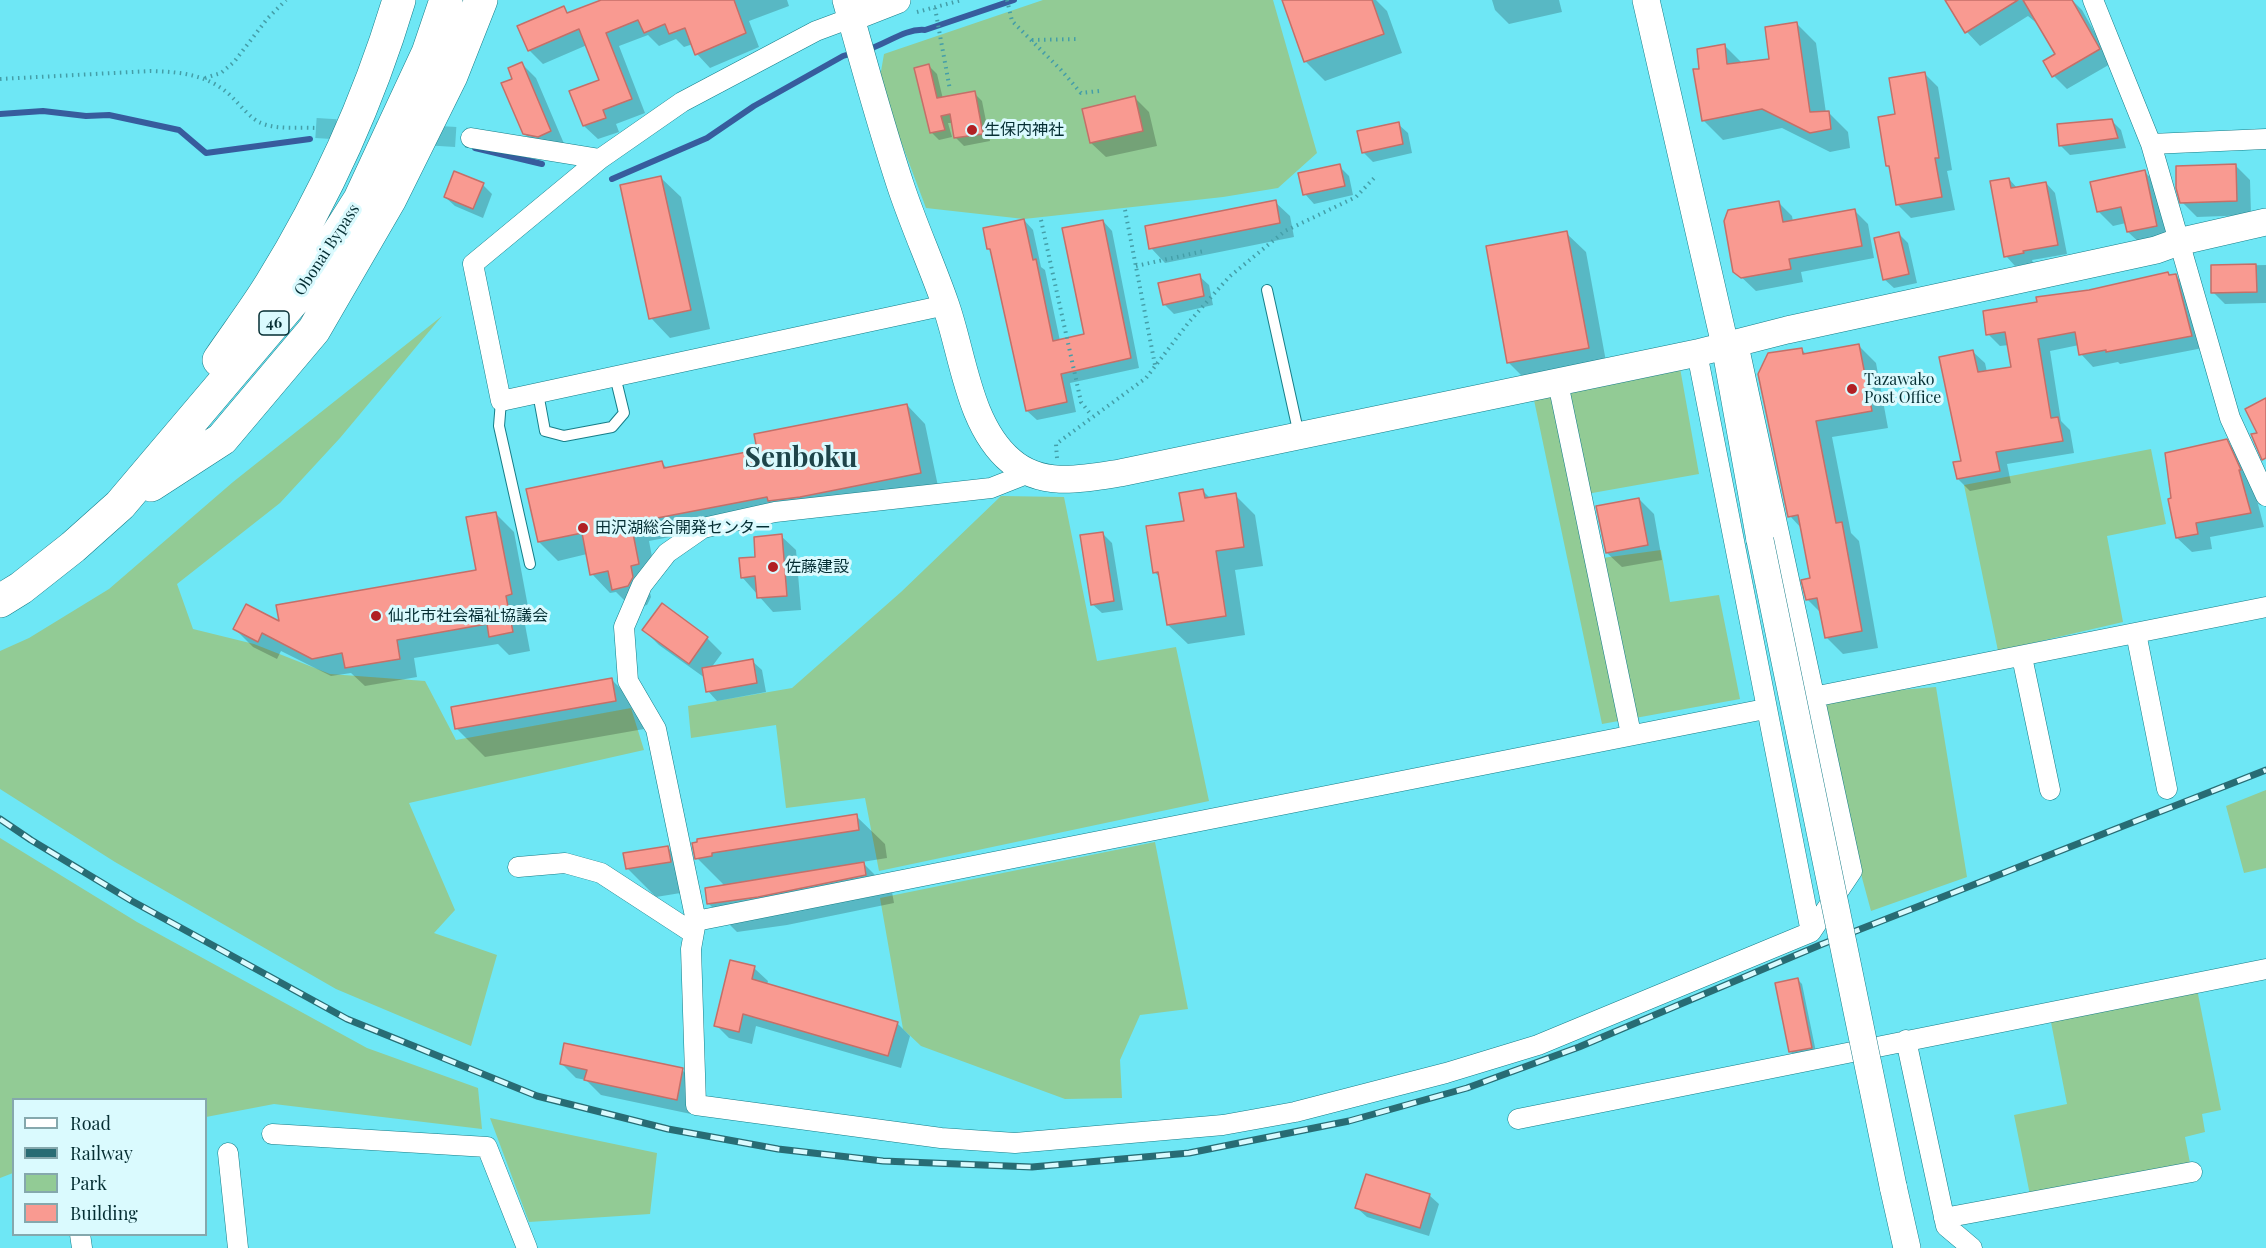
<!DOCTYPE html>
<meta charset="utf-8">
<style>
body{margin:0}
#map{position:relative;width:2266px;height:1248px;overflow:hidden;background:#6ee7f5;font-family:"Playfair Display",serif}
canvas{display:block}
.legend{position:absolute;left:12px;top:1098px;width:195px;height:138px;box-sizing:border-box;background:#dafafe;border:2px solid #85a8ad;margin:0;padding:8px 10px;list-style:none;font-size:18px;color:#052e33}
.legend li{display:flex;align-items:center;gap:12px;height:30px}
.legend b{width:30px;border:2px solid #85a8ad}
</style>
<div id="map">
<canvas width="2266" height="1248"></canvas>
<ul class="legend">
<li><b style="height:8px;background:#fff"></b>Road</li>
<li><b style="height:8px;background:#286c74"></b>Railway</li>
<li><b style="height:16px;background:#92cb95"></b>Park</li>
<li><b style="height:16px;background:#f99a91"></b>Building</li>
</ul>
</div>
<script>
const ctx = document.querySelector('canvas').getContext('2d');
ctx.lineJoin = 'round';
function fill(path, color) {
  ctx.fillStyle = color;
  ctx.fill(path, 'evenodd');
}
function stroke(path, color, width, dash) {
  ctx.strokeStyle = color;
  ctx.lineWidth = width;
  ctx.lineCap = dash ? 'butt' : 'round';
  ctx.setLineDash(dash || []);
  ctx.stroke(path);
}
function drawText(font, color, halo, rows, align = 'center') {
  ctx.font = font + ' "Playfair Display","Noto Sans JP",serif';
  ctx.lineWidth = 6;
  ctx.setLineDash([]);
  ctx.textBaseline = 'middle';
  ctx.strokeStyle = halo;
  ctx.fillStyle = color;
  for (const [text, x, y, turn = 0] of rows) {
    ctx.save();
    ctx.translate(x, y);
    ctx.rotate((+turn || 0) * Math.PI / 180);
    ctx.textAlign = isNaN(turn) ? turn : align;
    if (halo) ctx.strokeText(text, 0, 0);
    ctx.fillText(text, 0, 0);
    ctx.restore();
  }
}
fill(new Path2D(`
 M1043,0H1273L1317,153L1278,188L1223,197L1024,219L926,208L879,83L884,54Z
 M442,316L340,438L280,503L177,584L193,629L254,644L330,674L425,681L456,740L631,708L644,750L409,803L455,910L434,933L497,955L471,1046L336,989L115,862L0,789V651L29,638L109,589L233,482Z
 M1680,368L1699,474L1581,495L1595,559L1661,550L1670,602L1719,595L1740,699L1602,724L1534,400Z
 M2151,449L2166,524L2107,536L2123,622L1998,651L1964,485Z
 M1001,496L1064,497L1097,661L1176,647L1209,801L879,871L865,798L786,808L776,725L691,738L688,706L792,688L901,592Z
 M1936,687L1967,877L1871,911L1813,697Z
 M2266,790V868L2244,873L2226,806Z
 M0,838L137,922L367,1048L478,1088L482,1129L274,1104L206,1117V1100H14L13,1173L0,1178Z
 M1155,842L1188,1009L1140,1015L1120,1060L1122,1098L1065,1099L921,1046L903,1029L880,898Z
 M2197,989L2221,1110L2202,1114L2205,1132L2185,1137L2190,1163L2030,1195L2014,1115L2067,1104L2050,1017Z
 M490,1118L657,1153L650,1214L529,1222Z`), '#92cb95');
fill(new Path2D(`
 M605,0H787L789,6L749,21L759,47L710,68L697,54L693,44L684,47L676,39L659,46L648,35L619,46L645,113L616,124L619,132L598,139L584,126L571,92L601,81L587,45L543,64L529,50L564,8L569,14Z
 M1283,0H1376L1387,11L1402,53L1325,81L1305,61Z
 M1492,0H1559L1562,12L1509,24L1495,10Z
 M1947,0H2072L2082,10L2112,63L2067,89L2054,76L2057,54L2039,25L2028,16L1980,46L1967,32Z
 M1796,23L1816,43L1826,113L1828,112L1848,132L1850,148L1830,152L1782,128L1723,140L1703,120L1701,71L1725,46L1743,64L1771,61Z
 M522,64L536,78L565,146L539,148L524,133L514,80Z
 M929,66L937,74L943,99L974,93L982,101L990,141L964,146L956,138L953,123H948L952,137L939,140L931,132Z
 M1925,74L1938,87L1952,170L1947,171L1955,210L1911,218L1898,205L1891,169L1888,165L1897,115Z
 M1135,98L1149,112L1157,146L1106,157L1091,143Z
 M2112,121L2121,130L2126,148L2070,155L2060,145Z
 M1398,124L1408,133L1412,153L1373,162L1363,152Z
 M1339,166L1349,176L1353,195L1314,204L1305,194Z
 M2236,166L2250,180L2251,215L2197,217L2182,202Z
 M2145,172L2159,187L2171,240L2143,246L2128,232L2126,223L2113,226L2098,211Z
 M661,178L681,197L710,329L670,338L651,318Z
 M2009,179L2018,189L2046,183L2055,193L2067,254L2032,260L2033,263L2015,266L2006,256Z
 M483,185L492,194L483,218L455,206L445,197Z
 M1275,202L1290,216L1294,237L1165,263L1151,248Z
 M1779,203L1792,216L1793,222L1855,211L1868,224L1874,258L1801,272L1803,282L1756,291L1735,271Z
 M1024,220L1033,230L1041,267L1045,270L1060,341L1085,335L1103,221L1112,231L1139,368L1070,383L1076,412L1037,420L1027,411L992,252L989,249Z
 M1566,233L1586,252L1607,367L1528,382L1509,363L1487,247Z
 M1899,234L1908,243L1917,283L1894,288L1884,279Z
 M2266,265V303L2225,304L2213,292L2212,266Z
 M1199,276L1209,285L1213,305L1174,314L1164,304Z
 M2176,276L2188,288L2203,348L2120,364L2118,362L2093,367L2081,354L2079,345L2050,351L2061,421L2070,430L2074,453L2007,464L2011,483L1970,491L1958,479L1963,462L1972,351L1985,363L1987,372L2013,368L2009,345L2000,346L1988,334L2039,304L2059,297Z
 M1859,346L1876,363L1888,428L1832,437L1851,533L1859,541L1878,648L1843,654L1826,637L1822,614L1807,599L1812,579L1802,529L1790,516L1801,349L1807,355Z
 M907,405L925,424L939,491L784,515L649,541L657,583L648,585L651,597L647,605L632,608L616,592L610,593L592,574L587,554L558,561L539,542L662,463L668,469L759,451Z
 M2226,441L2241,456L2253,485L2264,527L2210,537L2212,549L2192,552L2177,538Z
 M1203,491L1211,499L1235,495L1255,515L1263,566L1235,570L1245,635L1188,644L1168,625L1161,578L1154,572Z
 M1639,499L1654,514L1662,560L1622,567L1607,553Z
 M495,513L514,532L529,612L523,614L530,651L509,655L498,644L414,658L417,677L365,686L351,673L331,676L281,651L277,659L253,647L235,629L281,624L478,571Z
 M1102,533L1112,543L1123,610L1102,613L1092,604Z
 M781,536L796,550L801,610L773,612L742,577L757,558Z
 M662,605L707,638L722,653L711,668L752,661L762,670L766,692L717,701L708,691L705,678L659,645L644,630Z
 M612,680L640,708L644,729L485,757L456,728Z
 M856,816L885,844L887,858L862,862L892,892L894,903L787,925L737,932L708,903L725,886L697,858L694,844Z
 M668,848L696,876L699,890L656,897L627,868Z
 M754,968L768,981L767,985L897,1023L910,1036L901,1068L756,1026L752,1044L729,1038L716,1025Z
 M1798,980L1802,984L1816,1052L1795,1056L1791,1052Z
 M561,1063L682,1070L697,1084L691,1114L601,1095L586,1080L576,1078Z
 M1429,1195L1439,1204L1429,1236L1367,1217L1357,1208Z`), '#0003');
stroke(new Path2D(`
 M866,50C885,45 905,28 925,30L1014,0
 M0,114L43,111L86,116L109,115L179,130L206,153L310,139
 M475,148L542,164
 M612,179L707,138L754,106L843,56L853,53`), '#375c9d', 6);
const building = new Path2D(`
 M601,0H734L746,33L695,55L685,28L669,34L665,24L644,33L638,20L606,33L632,99L603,110L606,118L583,126L569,91L599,80L579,29L528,51L517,26L564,6L567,13Z
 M1282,0H1372L1384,34L1304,62Z
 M1945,0H2018L1965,33Z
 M2023,0H2072L2100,49L2052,77L2043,61L2055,54Z
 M1797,22L1810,112L1829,111L1831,129L1810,133L1762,109L1702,121L1693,69H1699L1697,49L1725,44L1727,64L1769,59L1765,27Z
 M522,62L551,131L538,137L523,134L501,83L512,79L508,68Z
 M929,64L937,98L975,91L983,134L954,138L950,114L941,116L945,130L930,133L914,68Z
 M1925,72L1939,158H1935L1942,197L1896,205L1889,166H1886L1878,117L1895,114L1889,78Z
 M1135,96L1143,131L1090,143L1082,109Z
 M2112,119L2118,138L2059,146L2057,124Z
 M1399,122L1403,144L1362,153L1357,131Z
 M1340,164L1345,186L1303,195L1298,173Z
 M2236,164L2237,201L2180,203L2176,188V166Z
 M2145,170L2157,226L2127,232L2121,207L2097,212L2090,182Z
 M454,171L484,183L473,209L444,197Z
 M661,176L691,310L649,319L620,185Z
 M2009,178L2011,188L2046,182L2058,245L2023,251L2024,253L2004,257L1990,181Z
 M1276,200L1280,223L1149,249L1145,226Z
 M1779,201L1783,222L1855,209L1862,246L1789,259L1791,269L1741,278L1733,272L1724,221L1728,210Z
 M1024,219L1033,260L1036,259L1053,341L1084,334L1062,228L1103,220L1131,358L1061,374L1067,402L1026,411L990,249H987L983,228Z
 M1567,231L1589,348L1507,363L1486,246Z
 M1899,232L1909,274L1883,280L1874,238Z
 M2256,264L2257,292L2211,293V265Z
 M2168,272L2169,275L2176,274L2192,336L2106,352V350L2079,355L2075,332L2038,339L2051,418L2058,417L2063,441L1996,452L2000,471L1957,479L1953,462L1961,461L1939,357L1973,350L1978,372L2011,367L2005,332L1986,335L1983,311L2037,302L2036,297L2089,290Z
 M1200,274L1204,296L1163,305L1158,283Z
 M1859,344L1872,411L1816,421L1836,523L1842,522L1862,631L1825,638L1817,598L1806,600L1801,580L1810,578L1798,515L1788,517L1758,374L1768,353L1802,348L1803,354Z
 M2266,398V458L2262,460L2251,434L2257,433L2245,409Z
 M907,404L921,473L800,497L768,501L767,497L631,523L639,564L631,566L633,577L628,586L612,590L608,571L590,575L582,533L538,542L526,489L662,461L664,468L757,450L754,434Z
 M2227,439L2241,470H2239L2251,513L2196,523L2198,534L2176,538L2168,499L2171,498L2165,453Z
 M1203,489L1205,498L1236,493L1244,547L1216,551L1226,616L1167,625L1158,572L1153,573L1146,526L1184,521L1179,493Z
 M1639,498L1648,545L1606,553L1596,506Z
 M496,512L512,594L506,596L513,632L489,637L487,624L397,640L400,659L345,668L342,653L312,659L262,633L258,642L233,629L246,604L279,621L276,605L476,570L466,517Z
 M1103,532L1114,601L1091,605L1080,535Z
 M782,534L787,596L757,598L755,576L741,578L739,558L755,557L754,537Z
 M662,603L708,637L689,664L642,630Z
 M753,659L757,683L706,692L702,668Z
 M612,678L616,701L455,729L451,707Z
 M857,814L859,830L712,853V856L695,859L692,843L697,842V839Z
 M668,846L671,862L626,869L623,853Z
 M864,862L866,875L758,897L707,904L705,888Z
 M730,960L755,966L752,979L898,1022L888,1056L743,1014L739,1032L714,1026Z
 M1798,978L1812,1048L1789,1052L1775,983Z
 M564,1043L683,1068L677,1100L584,1080L587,1070L560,1064Z
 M1366,1174L1430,1194L1420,1228L1355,1208Z`);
fill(building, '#f99a91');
stroke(building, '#c56f68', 1.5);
stroke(new Path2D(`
 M316,128L471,138`), '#59c2ce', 20, [20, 10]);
const lane = new Path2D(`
 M1267,290L1299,435
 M538,393L545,431L564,436L612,427L624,413L615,376
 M501,401L499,426L530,564`);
const street = new Path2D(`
 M2093,0L2151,144L2230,418L2266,496
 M851,18L816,31L682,102L600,159L473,264L501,401L946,305
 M471,138L600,159
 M2151,144L2266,139
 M1697,353L1811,932
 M1558,383L1631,734
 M1029,473L991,488L775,512L703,528L667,553L642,585L624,627L628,681L656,729L696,921L691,949L696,1105L941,1138L1015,1143L1223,1125L1295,1112L1446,1073L1538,1045L1811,932L1852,871L1738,343
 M2136,633L2167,789
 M2022,657L2050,790
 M1813,697L2266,607
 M518,867L565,863L601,873L693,933
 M696,921L1765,709
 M1906,1040L1946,1226L1972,1248
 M1518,1119L2266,969
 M272,1134L487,1147L527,1248
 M228,1153L238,1248
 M1944,1218L2192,1172
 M80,1234L82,1248`);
const secondary = new Path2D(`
 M846,0C863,61 880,123 900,184C913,224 931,263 945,303C963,353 968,425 1011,461C1042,488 1083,479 1120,473L1697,353L1787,330L2156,250L2178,242L2266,222
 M1646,0L1725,345L1760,540
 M851,18L897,0
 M1893,1186L1907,1248`);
const highway = new Path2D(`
 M219,360C236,335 255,310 271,284C326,195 369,100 399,0
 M151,485L222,439L314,330L390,199L451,76L481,0
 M0,601L21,588L73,547L120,505L303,289L360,199L428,53L446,0`);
stroke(lane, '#167d88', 12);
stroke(street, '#167d88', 21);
stroke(secondary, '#167d88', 28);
stroke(highway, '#167d88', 34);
stroke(new Path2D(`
 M1007,0L1012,21L1061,70L1081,93L1099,91
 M935,8L950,90
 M917,12L962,0
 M1032,40L1080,39
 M205,78L221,73L234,62L267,19L286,0
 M0,79L151,71C183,72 210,75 233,98C241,106 251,119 261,123C277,130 299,127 316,128
 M1125,210L1155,365
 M1041,220L1081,402L1092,416
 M1136,266L1204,251
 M1057,458L1056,444L1146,378L1189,322L1229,277L1285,231L1356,197L1375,177`), '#449ea8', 4, [1.5, 4.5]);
stroke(lane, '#fff', 10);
stroke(street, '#fff', 20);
stroke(secondary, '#fff', 27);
stroke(highway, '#fff', 33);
const rail = new Path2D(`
 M0,819L31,840L132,901L347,1019L537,1096L668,1129L778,1149L883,1161L1032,1167L1189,1153L1349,1121L1467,1088L1579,1047L1820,945L2266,770`);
stroke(rail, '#286c74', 7);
stroke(rail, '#dafafe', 4.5, [14]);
const secondaryBridge = new Path2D(`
 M1760,540L1893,1186`);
stroke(secondaryBridge, '#167d88', 28, []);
stroke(secondaryBridge, '#fff', 27);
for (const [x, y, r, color] of [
 [972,130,6,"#b12024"],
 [1852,389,6,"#b12024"],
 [583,528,6,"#b12024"],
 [773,567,6,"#b12024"],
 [376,616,6,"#b12024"]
]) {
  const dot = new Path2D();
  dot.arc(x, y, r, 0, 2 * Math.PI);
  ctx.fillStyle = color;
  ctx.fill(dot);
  stroke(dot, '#dafafe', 2);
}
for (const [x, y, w] of [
 [274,323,30]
]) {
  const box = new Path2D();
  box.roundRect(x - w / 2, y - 12, w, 24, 4.5);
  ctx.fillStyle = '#dafafe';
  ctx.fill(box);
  stroke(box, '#052e33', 1.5);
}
drawText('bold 15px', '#052e33', null, [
 ["46",274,323]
]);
drawText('16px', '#052e33', '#dafafe', [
 ["生保内神社",984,130],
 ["Tazawako",1864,380],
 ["Post Office",1864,398],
 ["田沢湖総合開発センター",595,528],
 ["佐藤建設",785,567],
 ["仙北市社会福祉協議会",388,616]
], 'left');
drawText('16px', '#052e33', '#dafafe', [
 ["Obonai Bypass",327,250,-57]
]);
drawText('bold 28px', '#1e4449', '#dafafe', [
 ["Senboku",801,458]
]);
</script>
